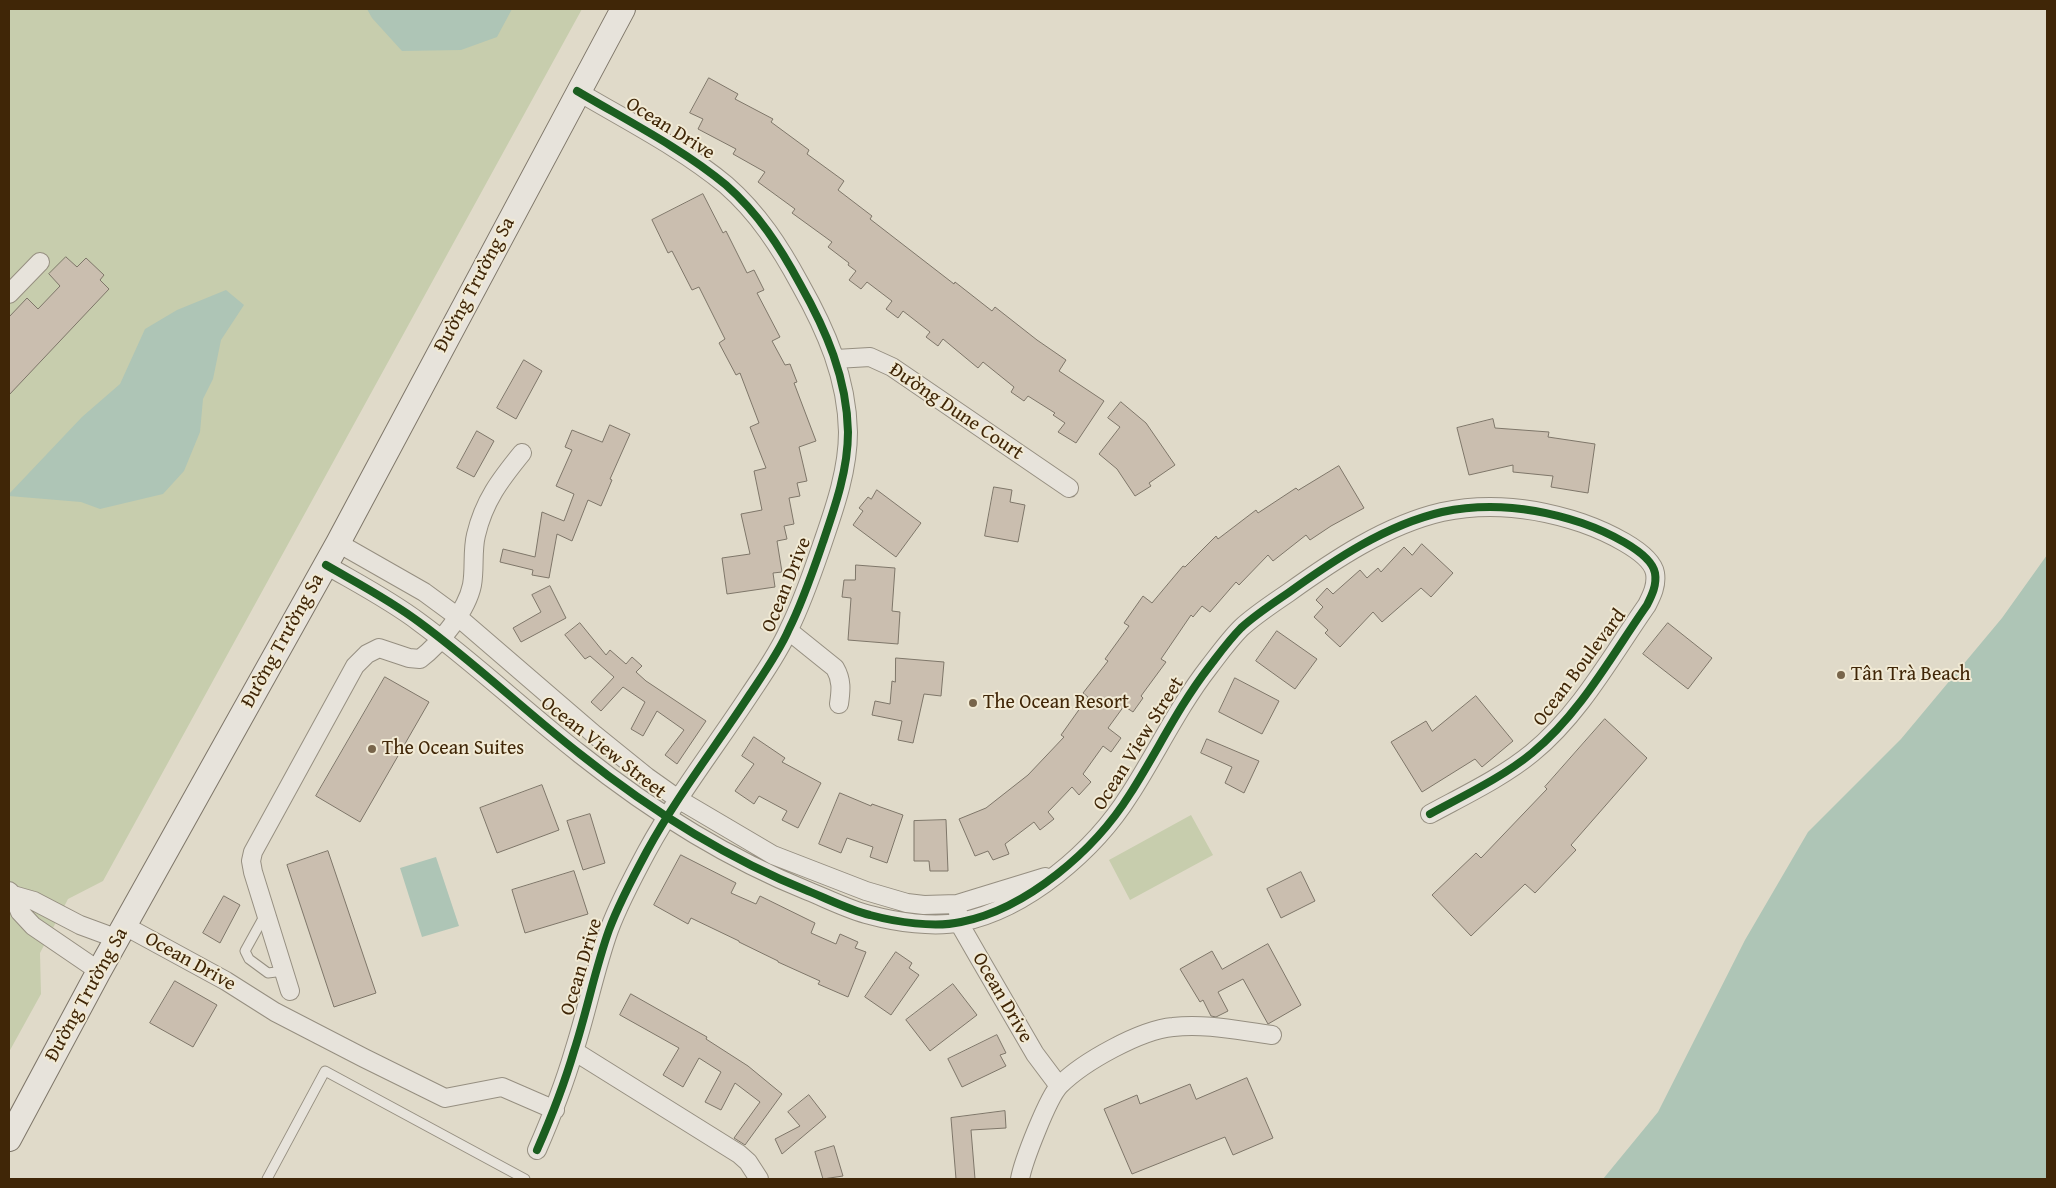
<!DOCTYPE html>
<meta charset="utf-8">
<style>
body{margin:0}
#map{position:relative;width:2056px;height:1188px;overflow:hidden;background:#e0dac9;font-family:"Gentium Book Plus",serif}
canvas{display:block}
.frame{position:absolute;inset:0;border:10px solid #402607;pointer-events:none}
</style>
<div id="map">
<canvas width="2056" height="1188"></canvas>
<div class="frame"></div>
</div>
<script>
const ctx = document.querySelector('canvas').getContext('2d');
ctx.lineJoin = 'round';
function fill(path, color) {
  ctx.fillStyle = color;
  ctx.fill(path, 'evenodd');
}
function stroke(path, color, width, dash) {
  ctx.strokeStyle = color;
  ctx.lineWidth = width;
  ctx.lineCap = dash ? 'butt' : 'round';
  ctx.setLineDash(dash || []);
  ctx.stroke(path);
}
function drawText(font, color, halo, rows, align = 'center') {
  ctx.font = font + ' "Gentium Book Plus",serif';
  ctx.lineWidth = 4;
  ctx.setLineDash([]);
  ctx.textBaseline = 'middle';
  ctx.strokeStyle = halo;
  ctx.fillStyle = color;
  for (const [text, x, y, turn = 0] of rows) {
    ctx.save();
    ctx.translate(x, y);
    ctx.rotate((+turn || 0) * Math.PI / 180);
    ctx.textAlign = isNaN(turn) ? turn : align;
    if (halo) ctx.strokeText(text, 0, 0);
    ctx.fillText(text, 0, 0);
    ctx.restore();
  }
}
fill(new Path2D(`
 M9,9H582L103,881L68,899L40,953L41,994L9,1052Z
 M1191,815L1213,855L1130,900L1109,860Z`), '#c7cdad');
fill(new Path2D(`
 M367,9H512L497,37L461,50L402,51L372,18Z
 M226,290L244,305L221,340L213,379L203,399L200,432L184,471L163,494L100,509L81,502L9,496V494L82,417L120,384L145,329L177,310Z
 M2047,555V1179H1603L1658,1112L1745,940L1808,832L1901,739L2002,618Z
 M436,857L459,926L422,937L400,868Z`), '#aec5b6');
const building = new Path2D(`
 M709,78L738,94L735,99L773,119L771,122L809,150L807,154L844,181L838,190L872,216L870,219L954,284L955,282L992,311L995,307L1037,340L1066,360L1059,371L1104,401L1076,443L1058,432L1065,423L1053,415L1055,413L1028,396L1024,401L1011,392L1014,387L983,362L978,368L943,339L938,346L926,337L930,332L903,311L898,318L886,309L892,301L867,282L861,289L849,280L856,271L848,265L849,263L828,247L832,242L792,213L795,209L758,182L765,172L733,154L736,149L698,129L703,119L690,113Z
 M703,194L723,233L726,231L747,273L754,270L764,290L757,293L780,337L772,341L785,365L790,364L797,382L794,383L816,441L799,447L807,481L797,483L800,496L789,498L794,524L784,526L787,539L777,541L782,572L773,573L775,587L727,594L722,558L750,554L741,514L762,510L754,471L766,468L750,427L759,423L740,373L736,375L719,343L725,339L699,287L692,290L672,251L668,253L652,220Z
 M66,257L77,267L86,258L104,275L100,280L109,289L9,395V317L27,298L38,309L60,286L49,274Z
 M524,360L542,371L516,419L497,408Z
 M1121,402L1146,423L1175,465L1149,483L1151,486L1135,496L1117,469L1099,454L1120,427L1108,418Z
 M1493,419L1495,428L1549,432L1548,437L1595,444L1588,493L1551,487L1553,476L1513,472V465L1469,475L1457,428Z
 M610,425L630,434L610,479L612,480L601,506L588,500L572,541L557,534L549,578L532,575L533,570L500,562L503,549L535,557L542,512L564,521L574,494L556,486L572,450L565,447L572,430L602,442Z
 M477,431L494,441L474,477L457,468Z
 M1339,466L1364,508L1331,526L1310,540L1306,535L1273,561L1268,555L1239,585L1236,582L1210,612L1202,606L1193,617L1191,615L1161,659L1166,662L1141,696L1143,698L1133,712L1124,706L1108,728L1121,738L1111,752L1103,746L1083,774L1091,782L1079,795L1072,787L1048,812L1054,819L1040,830L1034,822L1005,844L1009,854L993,860L988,851L975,856L959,819L986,808L1028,775L1064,737L1061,735L1088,697L1083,693L1108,661L1105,659L1129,626L1124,623L1143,596L1152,603L1183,566L1185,567L1216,536L1218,539L1256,510L1258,513L1296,488L1298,490Z
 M994,487L1012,490L1010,502L1025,505L1018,542L985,536Z
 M877,490L921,523L896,557L853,525L863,511L859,508L868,497L871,499Z
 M1422,544L1453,573L1431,597L1421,588L1382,622L1373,612L1340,647L1325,633L1328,630L1314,617L1323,607L1316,600L1327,588L1333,594L1360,570L1367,578L1378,568L1381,572L1404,547L1412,555Z
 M856,565L895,568L892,611L900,612L898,644L848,640L851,598L842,597L844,580H855Z
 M550,586L566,618L521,642L513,628L541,612L532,595Z
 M580,623L606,655L610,650L626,664L632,657L642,666L636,672L646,681L706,721L677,764L665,755L684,730L657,711L643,736L631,729L645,702L623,687L601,711L591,702L614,677L590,656L585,659L565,635Z
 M1668,623L1712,658L1688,689L1643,654Z
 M1277,631L1317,659L1295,689L1256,661Z
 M896,658L944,662L941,696L924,694L913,743L898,740L902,721L872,715L875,701L890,704L892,681L895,682Z
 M385,677L429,702L360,822L316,796Z
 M1235,678L1279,701L1262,734L1219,712Z
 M1476,696L1513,741L1482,767L1475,759L1422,792L1391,742L1426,721L1432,731Z
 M1605,719L1647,758L1571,845L1576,850L1535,893L1525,884L1471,936L1432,895L1476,853L1481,858L1547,789L1545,787Z
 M754,737L785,758L782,762L821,783L798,828L782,820L787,811L759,796L754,804L735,791L754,764L742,756Z
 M1207,739L1259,761L1244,793L1225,783L1232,767L1201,753Z
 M542,785L559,830L497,853L480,808Z
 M840,793L871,806L872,804L903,815L887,863L870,857L873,847L847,838L841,853L819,844Z
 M590,814L605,863L583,870L567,821Z
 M946,820L948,871H930L929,861H914V821Z
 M328,851L376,993L334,1007L287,865Z
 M681,855L736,883L731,893L756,904L760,896L815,923L811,933L836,944L840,934L858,942L855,948L866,952L848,997L818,984L820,981L778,962V961L739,942V941L691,918L688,924L654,905Z
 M574,871L588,914L525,933L512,890Z
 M1301,872L1315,901L1281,918L1267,889Z
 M224,896L240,905L220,943L203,933Z
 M1268,944L1301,1005L1268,1024L1243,979L1218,992L1228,1011L1216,1017L1211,1016L1203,1000L1200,1002L1180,969L1212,951L1222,969Z
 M896,952L912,963L909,968L919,975L891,1015L865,997Z
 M175,981L217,1005L193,1047L150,1023Z
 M953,984L977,1015L930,1051L906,1020Z
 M631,994L707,1037L706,1039L748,1066L782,1094L745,1145L734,1138L760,1102L735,1083L721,1110L705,1102L721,1072L699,1058L683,1087L663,1075L679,1048L620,1015Z
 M997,1035L1006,1053L1000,1055L1006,1066L962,1087L948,1059Z
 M1247,1078L1273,1138L1233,1155L1225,1137L1132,1174L1104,1109L1137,1095L1140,1104L1190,1084L1196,1099Z
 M809,1095L826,1117L782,1154L775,1139L800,1126L788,1112Z
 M1005,1111L1006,1128L971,1130L975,1179H956L951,1118Z
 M834,1146L843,1176L823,1179L815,1152Z`);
fill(building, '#cabeaf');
stroke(building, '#7e7669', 1);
const lane = new Path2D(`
 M266,913L245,951L249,959L268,973L284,971
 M267,1179L325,1071L525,1179`);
const street = new Path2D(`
 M9,294L40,262
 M836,359L870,357L892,367L1069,488
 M338,543L424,592L458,617L595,735L647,777L678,799L773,855L866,891L907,903L924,905L957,904L1045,877
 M326,565C357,583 390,600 419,622C475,663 525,711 580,754C649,809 726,858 808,891C828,899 849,910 870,915C896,922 934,928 961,922C1027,909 1095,850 1130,794C1157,752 1178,707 1209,667C1219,654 1229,640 1241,628C1255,615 1272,604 1288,593C1334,560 1386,525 1442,512C1489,502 1537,508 1582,523C1602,530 1651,551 1655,573C1657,585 1652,595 1647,605C1612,655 1580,714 1532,753C1503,777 1463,796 1430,814
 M789,631L835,668C842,680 841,690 839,704
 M9,891L13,895L20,912L33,926L99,971
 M13,895L34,901L80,925L118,939
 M958,912L959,923L978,956L1035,1054L1059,1086
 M125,926L226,981L275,1012L364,1058L445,1098L502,1087L555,1110
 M290,991L253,872L251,861L253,852L355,666L367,654L379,648L409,658L420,659C440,644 467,610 472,585C475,569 472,551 476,535C484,501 500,480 522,453
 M574,1051L739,1154L748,1162L759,1179
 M537,1150C551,1118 564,1085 574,1051C587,1011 595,969 609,930C619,903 633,877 647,851C677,796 716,746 750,694C764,673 779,652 789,629C803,601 813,571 823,542C835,507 848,470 848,432C847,378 826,330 800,284C780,247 758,213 726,185C683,149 626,120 577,91
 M1020,1179C1023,1162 1048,1097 1060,1085C1083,1062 1140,1030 1173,1027C1206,1023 1240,1031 1272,1035`);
const secondary = new Path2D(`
 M9,1139L99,971L338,543L623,9`);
stroke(lane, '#968f81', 11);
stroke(street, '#968f81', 20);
stroke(secondary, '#7e7669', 26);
stroke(lane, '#e7e3db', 9);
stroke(street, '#e7e3db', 18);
stroke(secondary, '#e7e3db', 24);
stroke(new Path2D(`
 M326,565C357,583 390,600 419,622C475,663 525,711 580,754C649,809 726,858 808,891C828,899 849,910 870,915C896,922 934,928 961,922C1027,909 1095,850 1130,794C1157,752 1178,707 1209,667C1219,654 1229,640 1241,628C1255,615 1272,604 1288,593C1334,560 1386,525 1442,512C1489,502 1537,508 1582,523C1602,530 1651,551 1655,573C1657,585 1652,595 1647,605C1612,655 1580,714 1532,753C1503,777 1463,796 1430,814
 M537,1150C551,1118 564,1085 574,1051C587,1011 595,969 609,930C619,903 633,877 647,851C677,796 716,746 750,694C764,673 779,652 789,629C803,601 813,571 823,542C835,507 848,470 848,432C847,378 826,330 800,284C780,247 758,213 726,185C683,149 626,120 577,91`), '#1b5e20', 8);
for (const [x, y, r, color] of [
 [1841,675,5,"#78654b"],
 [973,703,5,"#78654b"],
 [372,749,5,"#78654b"]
]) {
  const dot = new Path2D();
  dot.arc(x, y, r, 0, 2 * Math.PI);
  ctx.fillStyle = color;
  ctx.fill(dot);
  stroke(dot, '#f1ead5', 2);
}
drawText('20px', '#402607', '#f1ead5', [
 ["Ocean Drive",670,129,32],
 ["Đường Trường Sa",475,285,-62],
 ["Đường Dune Court",956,412,34],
 ["Ocean Drive",787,585,-68],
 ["Đường Trường Sa",283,641,-61],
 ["Ocean Boulevard",1580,668,-53],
 ["Ocean View Street",1139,744,-58],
 ["Ocean View Street",603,748,38],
 ["Ocean Drive",190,962,29],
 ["Ocean Drive",582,967,-73],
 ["Đường Trường Sa",87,995,-61],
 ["Ocean Drive",1002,998,60]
]);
drawText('20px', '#402607', '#f1ead5', [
 ["Tân Trà Beach",1851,675],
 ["The Ocean Resort",983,703],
 ["The Ocean Suites",382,749]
], 'left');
</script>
